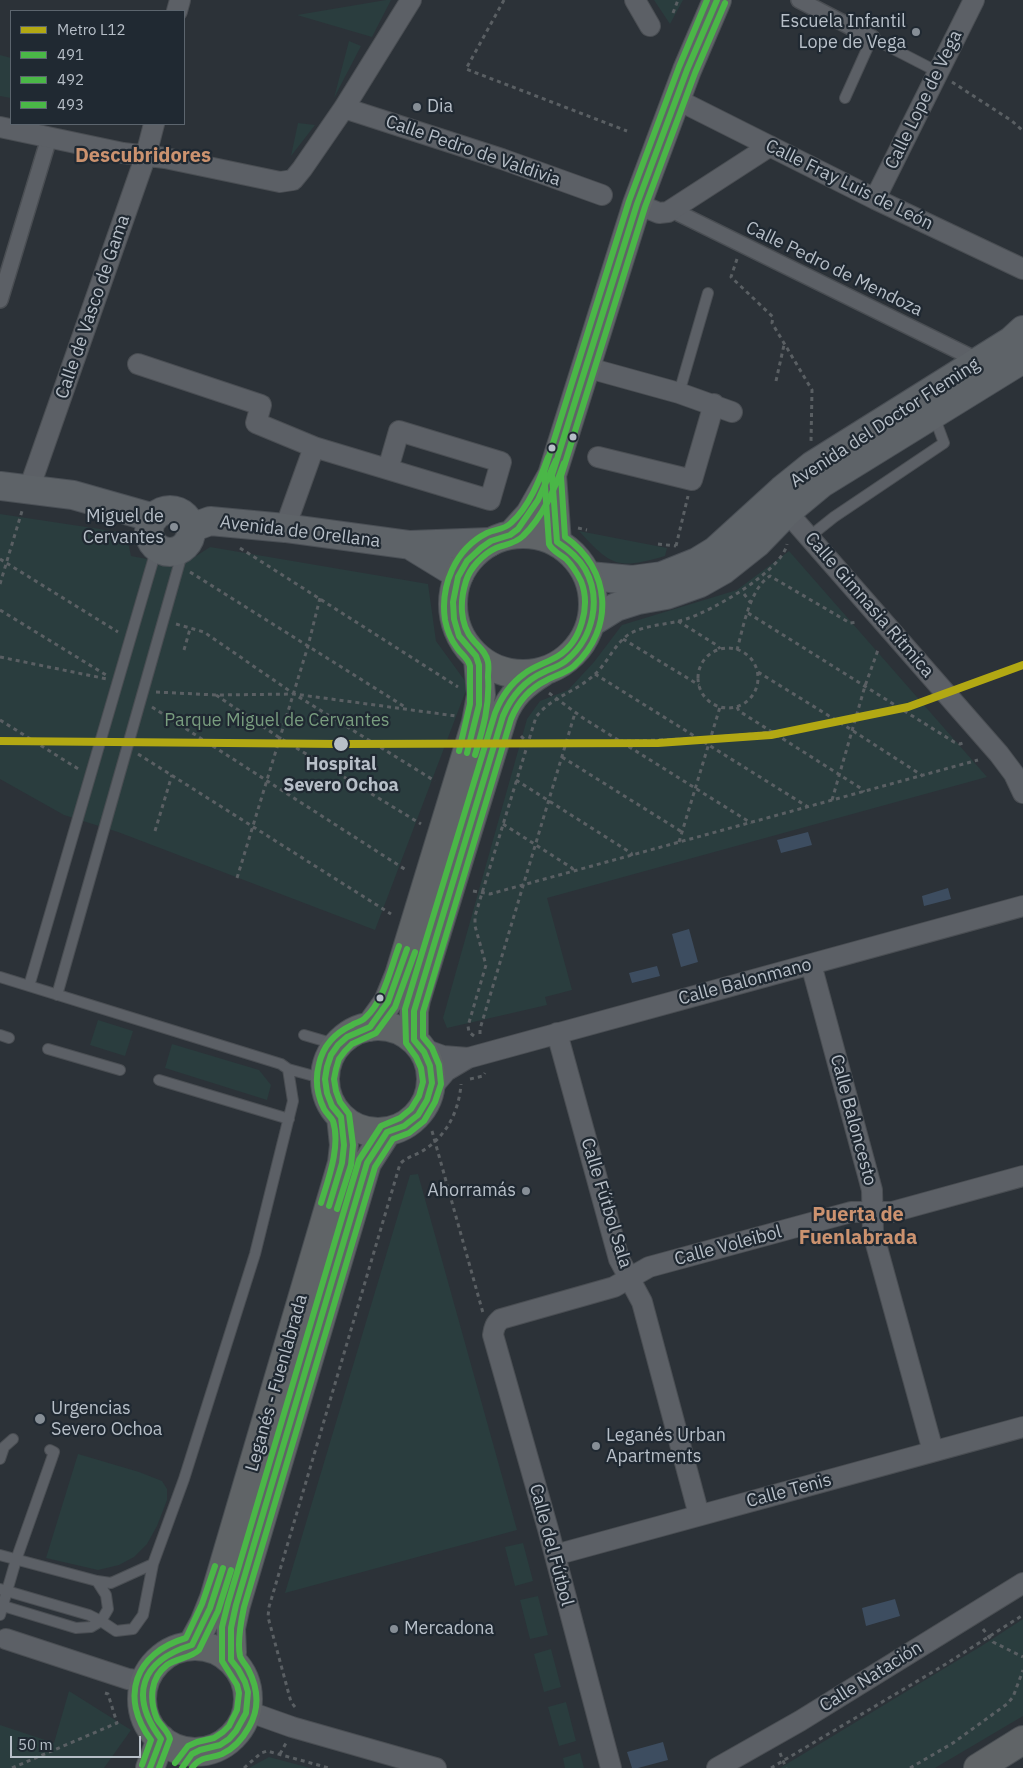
<!DOCTYPE html>
<meta charset="utf-8">
<style>
body{margin:0}
#map{position:relative;width:1023px;height:1768px;overflow:hidden;background:#2c3238;font-family:"IBM Plex Sans",sans-serif}
canvas{display:block}
.legend{position:absolute;left:10px;top:10px;width:175px;height:115px;box-sizing:border-box;background:#202932;border:1px solid #5c656e;margin:0;padding:6px 9px;list-style:none;font-size:15px;color:#b7bfc8}
.legend li{display:flex;align-items:center;gap:10px;height:25px}
.legend b{width:25px;border:1px solid #5c656e}
.scale{position:absolute;left:10px;top:1736px;width:131px;height:22px;box-sizing:border-box;border:2px solid #b7bfc8;border-top:0;padding-left:6px;font-size:15px;line-height:18px;white-space:nowrap;color:#b7bfc8;-webkit-text-stroke:4px #202932;paint-order:stroke}
</style>
<div id="map">
<canvas width="1023" height="1768"></canvas>
<ul class="legend">
<li><b style="height:6px;background:#b2a813"></b>Metro L12</li>
<li><b style="height:6px;background:#4ab747"></b>491</li>
<li><b style="height:6px;background:#4ab747"></b>492</li>
<li><b style="height:6px;background:#4ab747"></b>493</li>
</ul>
<div class="scale">50 m</div>
</div>
<script>
const ctx = document.querySelector('canvas').getContext('2d');
ctx.lineJoin = 'round';
function fill(path, color) {
  ctx.fillStyle = color;
  ctx.fill(path, 'evenodd');
}
function stroke(path, color, width, dash) {
  ctx.strokeStyle = color;
  ctx.lineWidth = width;
  ctx.lineCap = dash ? 'butt' : 'round';
  ctx.setLineDash(dash || []);
  ctx.stroke(path);
}
function drawText(font, color, halo, rows, align = 'center') {
  ctx.font = font + ' "IBM Plex Sans",sans-serif';
  ctx.lineWidth = 4.5;
  ctx.setLineDash([]);
  ctx.textBaseline = 'middle';
  ctx.strokeStyle = halo;
  ctx.fillStyle = color;
  for (const [text, x, y, turn = 0] of rows) {
    ctx.save();
    ctx.translate(x, y);
    ctx.rotate((+turn || 0) * Math.PI / 180);
    ctx.textAlign = isNaN(turn) ? turn : align;
    if (halo) ctx.strokeText(text, 0, 0);
    ctx.fillText(text, 0, 0);
    ctx.restore();
  }
}
fill(new Path2D(`
 M386,0H391L372,37L297,15Z
 M654,0H683L670,24Z
 M349,41L361,46L334,98Z
 M0,55L11,58V98L0,96Z
 M298,123L315,125L291,156Z
 M0,514L126,533L131,556L179,565L181,566L210,547L428,584L436,641L468,685L375,930L118,832L64,815L0,779Z
 M579,531L667,548L665,556C617,570 611,566 579,531Z
 M789,551L987,777L547,898L572,990L545,997L547,1005L447,1028L443,1018L527,719L540,701L568,690L594,662L622,625L737,590Z
 M98,1020L133,1031L125,1056L90,1045Z
 M172,1044L259,1070L271,1085L267,1100L165,1068Z
 M418,1174L517,1530L285,1593L410,1175Z
 M78,1454L139,1472L162,1481L167,1489V1500L157,1526L147,1544L134,1557L119,1565L98,1570L46,1558Z
 M523,1543L533,1581L515,1586L505,1547Z
 M538,1596L548,1635L530,1639L520,1600Z
 M1023,1619V1716L935,1768H780L983,1645Z
 M551,1649L561,1687L544,1692L534,1654Z
 M69,1691L131,1730L104,1768H0V1725L54,1743Z
 M566,1702L576,1741L559,1746L548,1707Z
 M580,1753L584,1768H565L563,1758Z
 M269,1757L310,1768H249Z`), '#2a3d3e');
fill(new Path2D(`
 M808,832L812,845L781,853L777,840Z
 M948,888L951,899L924,906L922,896Z
 M689,929L698,962L681,967L672,934Z
 M657,966L660,976L632,983L629,973Z
 M895,1599L900,1616L866,1626L862,1608Z
 M663,1742L668,1760L638,1768H632L627,1752Z`), '#3d4d60');
const service = new Path2D(`
 M845,98L872,38L938,72
 M679,393L708,293
 M809,537L834,517L944,443L934,416
 M0,977L281,1064L288,1069L325,1079
 M29,986L157,547
 M57,995L184,547
 M0,1035L9,1038
 M304,1035L338,1045
 M48,1049L120,1070
 M159,1080L289,1119
 M0,1459L4,1447L13,1439
 M0,1555L97,1581L111,1583L153,1564
 M0,1589L89,1615L101,1621L116,1631L133,1629L143,1615L153,1564L184,1479L255,1254L293,1101L288,1069
 M0,1605L76,1628L91,1627L101,1621L108,1609L106,1595L97,1581
 M0,1615L16,1560L52,1458L54,1452L50,1450`);
const pedestrian = new Path2D(`
 M799,0L872,38
 M672,210L979,361
 M0,300L49,138`);
const minor = new Path2D(`
 M635,0L650,26
 M177,11L180,0
 M676,99L875,199L1023,269
 M344,108L502,159L602,195
 M0,127L123,153L165,158L280,182L293,180L302,169L344,108L411,0
 M875,199L974,0
 M637,204L659,213L668,212L770,146
 M138,364L261,405L256,423L314,447L285,528
 M585,367L679,393L732,412
 M314,447L490,500L501,462L399,431L388,469
 M598,457L692,480L714,404
 M29,489L146,155L154,124
 M787,512L999,754L1014,774L1023,793
 M811,964L872,1190L873,1233L933,1451
 M557,1033L619,1259L642,1302L699,1515
 M421,1048L443,1056L468,1058L1023,906
 M430,1090L446,1071L468,1058
 M555,1555L1023,1427
 M6,1639L128,1679L145,1681
 M247,1711L292,1727L436,1768
 M611,1768L548,1529L493,1335C494,1328 495,1324 501,1319L614,1287L649,1267L844,1214L851,1212H892L1023,1176
 M717,1768L800,1721L1023,1583`);
const primary = new Path2D(`
 M0,486L73,495L154,518
 M149 531a21 21 0 1 1 42 0a21 21 0 1 1-42 0Z
 M191,528L210,521L285,528L410,545L490,542
 M410,545L459,575
 M589,576L632,580L662,576L697,562L715,551L782,490L813,465L979,361L1011,341L1023,330
 M592,622L616,607L638,600L666,595L700,583L723,570L757,543L787,512L822,483L1023,359`);
const trunk = new Path2D(`
 M552,475L557,542
 M453 604a70 70 0 1 1 140 0a70 70 0 1 1-140 0Z
 M512,534L530,514L552,475L637,204L687,70L717,0
 M325 1079a53 53 0 1 1 106 0a53 53 0 1 1-106 0Z
 M370,1027L388,1002L399,975L476,722L481,695L478,659
 M414,1040V1011L416,1000L503,716C511,695 524,684 543,672
 M192,1645L204,1623L214,1598L342,1163L344,1145L341,1117
 M142 1699a53 53 0 1 1 106 0a53 53 0 1 1-106 0Z
 M231,1660L232,1652L231,1628L236,1605L367,1163L387,1132
 M150,1768L161,1739
 M978,1768L1023,1740`);
stroke(service, '#4a4e53', 12);
stroke(pedestrian, '#4a4e53', 18);
stroke(minor, '#4a4e53', 22);
stroke(primary, '#4a4f55', 30);
stroke(trunk, '#494e53', 30);
stroke(new Path2D(`
 M504,0L466,69L627,131
 M673,13L678,0
 M952,82L1012,121L1023,131
 M737,259L731,277L773,317L772,323L812,390L811,441
 M776,381L784,345
 M578,528L587,530
 M658,544L676,546
 M676,546L688,496
 M240,548L458,687
 M0,559L118,632
 M190,572L405,707
 M0,584L22,511
 M744,594L750,602
 M0,610L106,675
 M748,613L954,742L960,744L963,743
 M678,621L718,646L720,649
 M176,624L204,632L294,694L435,781
 M623,639L699,685
 M698 678a30 30 0 1 1 60 0a30 30 0 1 1-60 0Z
 M184,650L190,629
 M737,650C743,628 750,588 770,576L850,623L857,622
 M0,657L107,679
 M758,672L847,727L923,776
 M595,674L808,807
 M156,692L216,695L294,694L456,716
 M549,693L583,718L751,823
 M216,695L280,738L421,824
 M152,707L406,870
 M737,707L739,711L862,789L864,792
 M0,720L80,770
 M521,736L525,740
 M531,742C635,742 738,740 841,722C863,718 907,711 925,700
 M138,754L391,914
 M562,757L682,832
 M516,780L631,853L632,856
 M832,800L865,686L879,647
 M503,824L572,868L574,871
 M155,831L172,775
 M679,842L720,707
 M237,878L308,646L320,598
 M473,891L490,894L978,760
 M480,1034V1029L575,713
 M474,1036L469,1032L468,1026L486,965L475,926V916L536,717C551,697 576,692 594,675C608,663 615,642 631,633C649,624 668,625 686,619C712,611 782,571 787,544
 M470,1079L483,1076L485,1073
 M432,1131L483,1313
 M983,1629L993,1642L1023,1657
 M295,1707L291,1702L268,1617L269,1607L400,1164C406,1157 417,1155 424,1150C447,1135 459,1111 461,1084
 M780,1753L786,1768
 M280,1754L286,1743
 M12,1768L117,1723L108,1694L105,1693
 M244,1768L261,1753L267,1751L329,1768
 M771,1768L941,1667L1023,1615
 M910,1768L953,1743L1007,1704L1013,1697L1023,1670`), '#5a5f63', 3, [4, 4]);
stroke(service, '#5c6066', 10);
stroke(pedestrian, '#5c6066', 15);
stroke(minor, '#5c6066', 20);
stroke(primary, '#5e6368', 28);
stroke(trunk, '#606467', 28);
stroke(new Path2D(`
 M467,753L479,705V665L476,656L459,636L454,619L453,602L458,577L467,561L481,548L491,541L510,535L518,529L538,500L556,460
 M329,1206L342,1163L344,1145L341,1117L332,1106L327,1093L325,1079L327,1067L331,1055L338,1045L347,1037L370,1027L388,1002L407,949
 M150,1768L161,1739C129,1696 140,1661 192,1645L210,1608L223,1568
 M182,1768L192,1754L200,1750L220,1745L229,1739L236,1731L246,1713L248,1692L245,1682L238,1669L231,1660V1628L236,1605L367,1163L387,1132L404,1126L418,1115L427,1100L432,1083L430,1066L424,1052L414,1040V1011L503,716C511,697 524,681 544,672C552,668 561,666 568,659C593,637 602,599 585,569C578,557 568,549 557,542L552,475L637,204L687,70L717,0`), '#4ab747', 6);
stroke(new Path2D(`
 M475,755C483,729 490,705 488,677C488,672 489,667 488,662C486,652 479,647 473,640C459,624 460,600 466,581C470,568 483,554 496,548C506,544 515,544 523,536C543,517 555,488 564,463
 M337,1209L351,1165L353,1145L349,1114L340,1102L336,1091L334,1079L336,1069L339,1059L345,1051L352,1044L376,1033L395,1007L415,952
 M159,1768L170,1739C168,1731 161,1726 157,1719C149,1700 150,1678 167,1665C177,1658 191,1658 199,1650L218,1611L231,1570
 M192,1768C200,1756 210,1759 222,1754C233,1749 243,1738 249,1727C260,1708 258,1688 248,1669C246,1665 241,1660 240,1656C237,1642 241,1621 244,1607L375,1167L393,1139L409,1133L424,1121L435,1102L441,1084L439,1065L432,1048L423,1037V1012L511,719C518,702 530,688 547,680C556,675 566,673 574,666C615,628 611,569 565,537L561,476L645,207L695,73L725,3`), '#4ab747', 6);
stroke(new Path2D(`
 M459,751L470,704V666C468,658 461,654 457,648C451,640 447,630 445,620C440,586 455,549 487,533C495,529 504,530 511,523C529,507 540,479 548,457
 M321,1203C328,1180 341,1146 333,1121C331,1117 326,1113 324,1109C317,1095 315,1079 319,1064C323,1046 335,1033 352,1025C356,1022 362,1022 365,1018C384,1001 390,970 399,946
 M175,1763L188,1746L197,1742L214,1738L223,1732L229,1726L237,1710L239,1693L237,1685L222,1661V1627L228,1603L359,1160L381,1126L400,1118L411,1109L419,1096L423,1082L421,1068L416,1057L406,1043L405,1009L495,713C501,698 510,684 524,674C534,666 547,663 558,656C581,642 591,606 581,581C577,573 572,565 566,559C560,554 552,551 549,544L544,472L629,201L679,67L707,0
 M142,1765L151,1740C119,1697 135,1653 186,1638L202,1604L215,1566`), '#4ab747', 6);
stroke(new Path2D(`
 M0,741L341,744L658,743L771,735L908,707L1023,665`), '#b2a813', 8);
for (const [x, y, r, color] of [
 [916,32,5,"#868e96"],
 [417,107,5,"#868e96"],
 [573,437,4.5,"#b7bfc8"],
 [552,448,4.5,"#b7bfc8"],
 [174,527,5,"#868e96"],
 [341,744,8,"#b7bfc8"],
 [380,998,4.5,"#b7bfc8"],
 [526,1191,5,"#868e96"],
 [40,1419,6,"#868e96"],
 [596,1446,5,"#868e96"],
 [394,1629,5,"#868e96"]
]) {
  const dot = new Path2D();
  dot.arc(x, y, r, 0, 2 * Math.PI);
  ctx.fillStyle = color;
  ctx.fill(dot);
  stroke(dot, '#202932', 2);
}
drawText('18px', '#b7bfc8', '#202932', [
 ["Escuela Infantil",906,22,"right"],
 ["Lope de Vega",906,43,"right"],
 ["Dia",427,107],
 ["Miguel de",164,517,"right"],
 ["Cervantes",164,538,"right"],
 ["Ahorramás",516,1191,"right"],
 ["Urgencias",51,1409],
 ["Severo Ochoa",51,1430],
 ["Leganés Urban",606,1436],
 ["Apartments",606,1457],
 ["Mercadona",404,1629]
], 'left');
drawText('18px', '#b7bfc8', '#202932', [
 ["Calle Lope de Vega",924,100,-64],
 ["Calle Pedro de Valdivia",473,151,19],
 ["Calle Fray Luis de León",849,185,26],
 ["Calle Pedro de Mendoza",834,269,26],
 ["Calle de Vasco de Gama",93,307,-71],
 ["Avenida del Doctor Fleming",885,423,-33],
 ["Avenida de Orellana",300,532,7],
 ["Calle Gimnasia Rítmica",869,605,49],
 ["Calle Balonmano",745,982,-15],
 ["Calle Baloncesto",853,1120,75],
 ["Calle Fútbol Sala",606,1203,73],
 ["Calle Voleibol",728,1246,-15],
 ["Leganés - Fuenlabrada",277,1383,-74],
 ["Calle Tenis",789,1491,-15],
 ["Calle del Fútbol",551,1545,75],
 ["Calle Natación",871,1677,-32]
]);
drawText('18px', '#789c7e', '#202932', [
 ["Parque Miguel de Cervantes",277,721]
]);
drawText('bold 18px', '#b7bfc8', '#202932', [
 ["Hospital",341,765],
 ["Severo Ochoa",341,786]
]);
drawText('bold 20px', '#cb926f', '#202932', [
 ["Descubridores",143,156],
 ["Puerta de",858,1215],
 ["Fuenlabrada",858,1238]
]);
</script>
